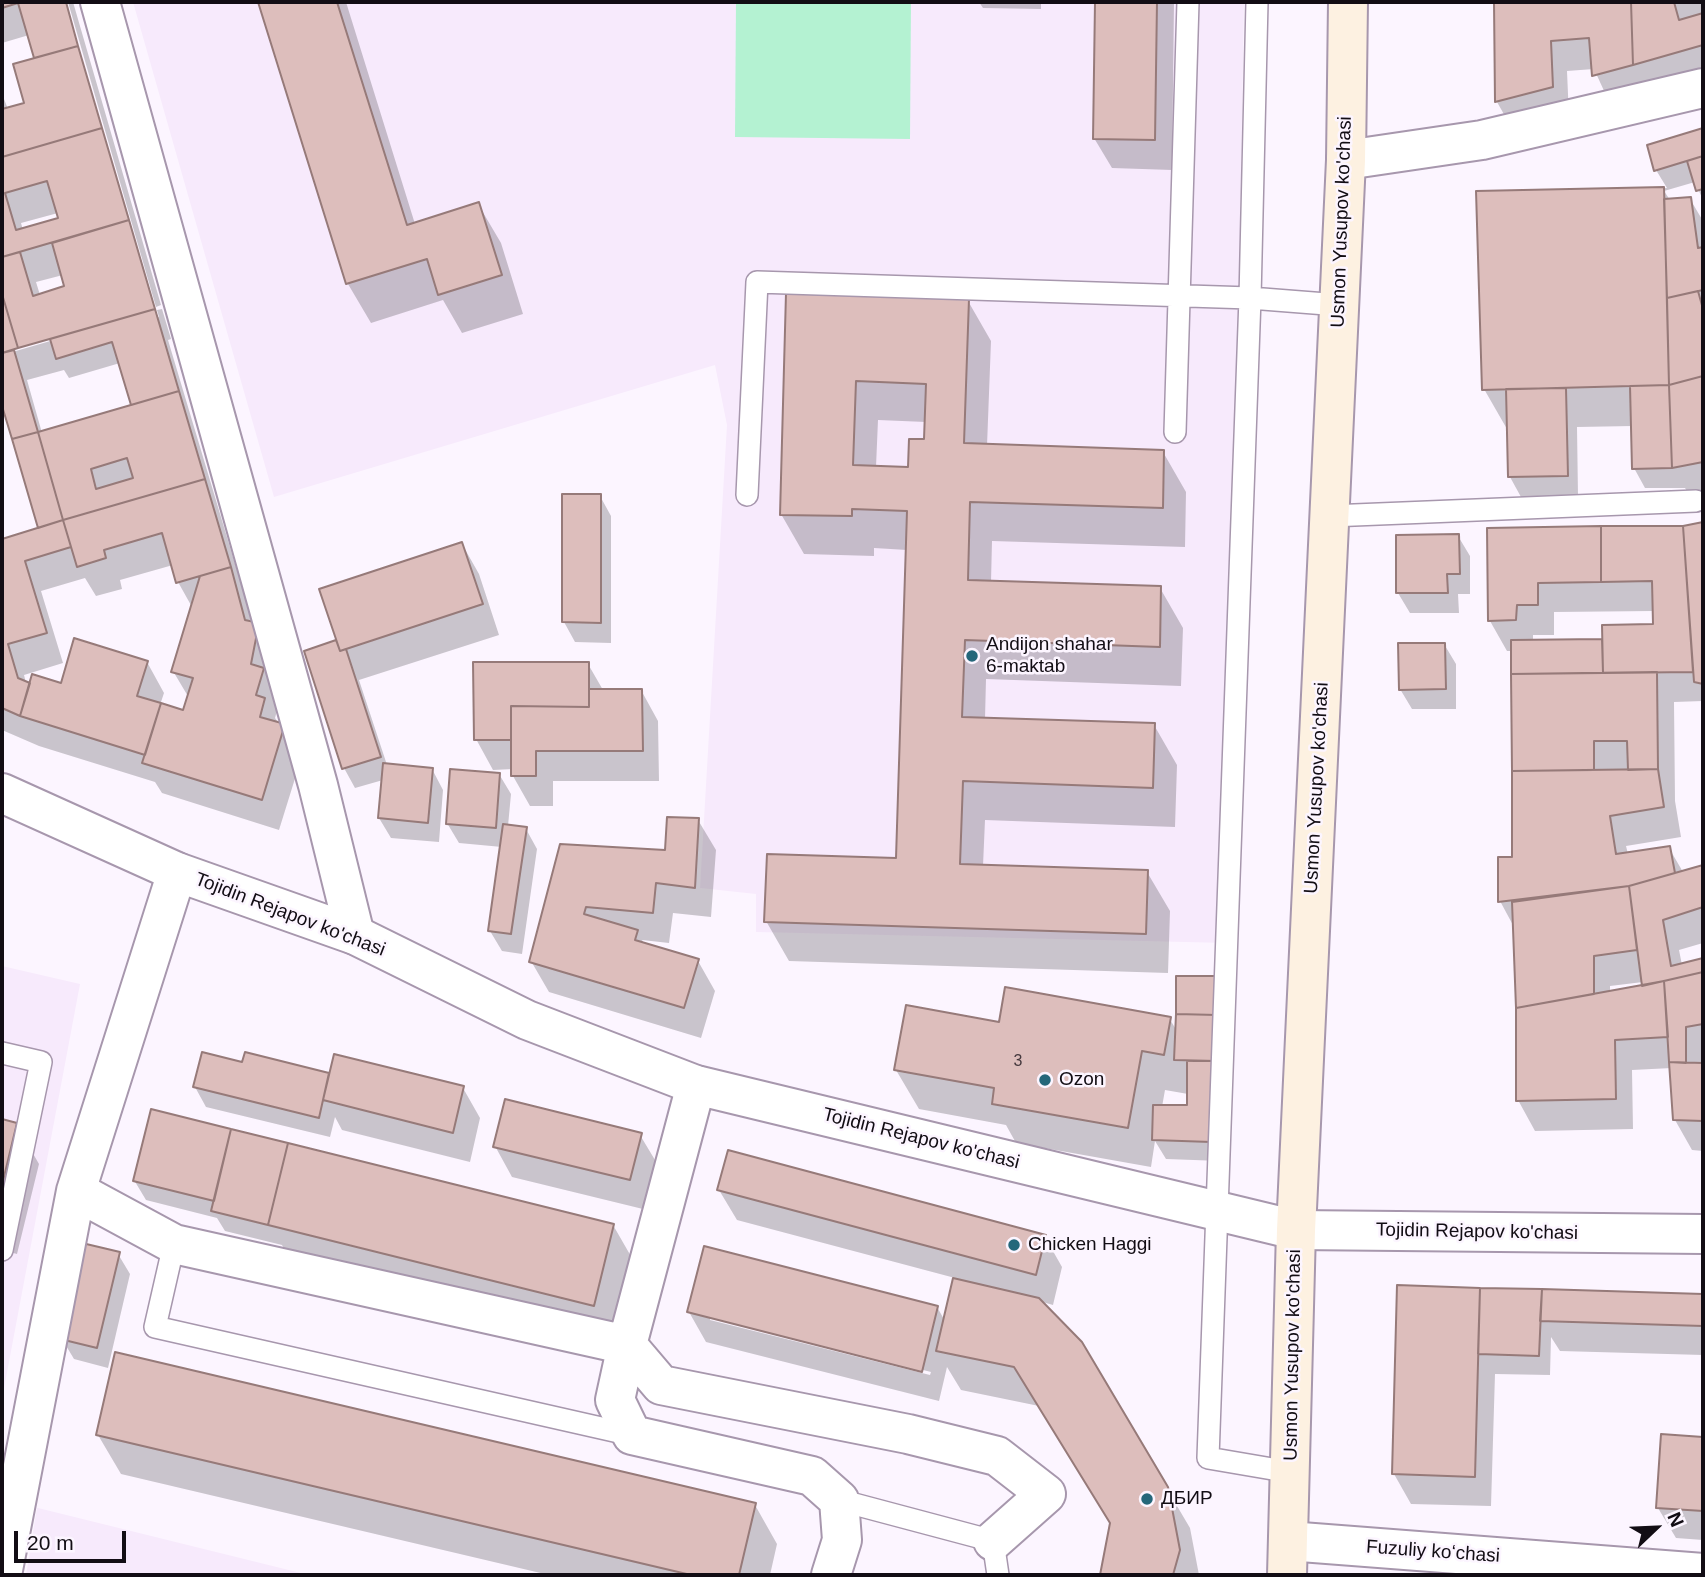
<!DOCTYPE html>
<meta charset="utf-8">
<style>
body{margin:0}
#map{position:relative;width:1705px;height:1577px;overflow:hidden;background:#fcf5ff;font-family:Helvetica,sans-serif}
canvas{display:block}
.frame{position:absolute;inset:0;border:4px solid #120d14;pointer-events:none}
.north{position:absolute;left:1621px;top:1493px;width:70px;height:70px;-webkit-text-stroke:5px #fcf5ff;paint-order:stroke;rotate:67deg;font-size:19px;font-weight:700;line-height:28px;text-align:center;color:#120d14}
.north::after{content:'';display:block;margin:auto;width:24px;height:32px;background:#120d14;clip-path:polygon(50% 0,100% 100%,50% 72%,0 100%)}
.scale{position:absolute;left:14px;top:1531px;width:112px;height:32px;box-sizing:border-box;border:4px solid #120d14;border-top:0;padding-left:9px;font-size:21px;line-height:24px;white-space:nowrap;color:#120d14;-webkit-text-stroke:5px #fcf5ff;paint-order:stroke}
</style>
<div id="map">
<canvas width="1705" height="1577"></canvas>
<div class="frame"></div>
<div class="north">N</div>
<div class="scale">20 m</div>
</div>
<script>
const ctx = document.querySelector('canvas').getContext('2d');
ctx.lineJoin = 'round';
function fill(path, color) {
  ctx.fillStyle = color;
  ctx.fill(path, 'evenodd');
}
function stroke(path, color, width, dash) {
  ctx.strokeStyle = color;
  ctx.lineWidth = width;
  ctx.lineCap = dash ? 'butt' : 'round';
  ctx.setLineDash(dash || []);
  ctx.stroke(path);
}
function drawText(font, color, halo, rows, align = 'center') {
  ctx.font = font + ' Helvetica,sans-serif';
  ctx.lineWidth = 5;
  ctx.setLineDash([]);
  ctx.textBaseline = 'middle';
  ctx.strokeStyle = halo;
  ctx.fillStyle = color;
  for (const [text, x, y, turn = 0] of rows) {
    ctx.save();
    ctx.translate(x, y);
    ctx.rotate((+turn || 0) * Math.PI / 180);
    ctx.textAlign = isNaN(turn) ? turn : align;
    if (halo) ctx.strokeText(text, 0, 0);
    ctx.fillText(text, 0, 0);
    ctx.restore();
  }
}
fill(new Path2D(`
 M133,2H1244L1228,943L756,932V894L700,888L727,425L715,365L274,497Z
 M2,966L80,984L2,1399Z
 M37,1508H38L309,1575H26Z`), '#f7eafc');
fill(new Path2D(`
 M736,2H911L910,139L735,137Z`), '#b4f2d2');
fill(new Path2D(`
 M2,2H64L153,308L2,351V94L8,109L26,104L36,59L29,35L2,43ZM58,213L60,220L23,230L21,223ZM63,275L66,288L40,295L36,282Z
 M68,2H73L161,305L156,307Z
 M260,2H346L415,224L478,204L501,243L523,314L462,333L443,300L371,323L348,284Z
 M979,2H1041V9L983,8Z
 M1097,2H1174L1172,170L1112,168L1094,138Z
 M1495,2H1703V80L1611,106L1594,69L1567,71L1569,117L1514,132L1497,102Z
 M1703,130V200L1695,182L1664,191L1670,200L1690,199L1703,221V495L1691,497L1685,488H1645L1634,468L1633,426L1577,427L1578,496L1521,497L1510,477L1507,429L1484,389L1478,193L1667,188L1656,170L1649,147Z
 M788,295L968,301L991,341L987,446L1163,452L1186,492L1185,547L992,541L991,582L1160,588L1183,628L1181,686L986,679L985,719L1154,725L1177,765L1175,827L985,820L983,866L1147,872L1170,911L1168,973L789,961L766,921L898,860L907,550L874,548V556L804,554L781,514ZM878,420L926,422L925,441L910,469L876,467Z
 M162,309L171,339L168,340L253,624L280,700L275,718L302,756L279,830L162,793L155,782L39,746L2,730V541L40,529L2,400V355L154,311L156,318L159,317L157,310ZM120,363L133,406L42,433L27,380L64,370L69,378ZM173,565L178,582L192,607L173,671L189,698L185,712L160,705L164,693L147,662L62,685L26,683L24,675L63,663L41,591L85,578L96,596L122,589L120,580Z
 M600,496L611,516V643L575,642L564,622Z
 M1703,524V701L1674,702L1675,801L1681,837L1626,846L1628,854L1669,848L1683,872L1703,867V943L1679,950L1682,965L1703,960V1151L1692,1150L1675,1120L1672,1068L1632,1070L1633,1129L1535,1131L1518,1100L1514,927L1500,901L1514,859L1513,651H1507L1490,621L1489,529L1683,527ZM1654,611V626L1604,644L1601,641L1533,642V635H1554V612ZM1643,982L1644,987L1610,993V986Z
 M1458,536L1470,556V594H1458L1459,613H1410L1398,593L1397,537Z
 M462,544L479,574L499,635L359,680L387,765L432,769L443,790L439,842L391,838L379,818L383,780L355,788L344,768L306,652L338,641Z
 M1444,644L1456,664V709H1412L1400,689Z
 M588,664L603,690H641L658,721L659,781H553V806H530L513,776V769L493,770L476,739Z
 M499,774L511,794L508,826L526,829L537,849L522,954L502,951L490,931L502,847L459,843L447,823Z
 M698,820L716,850L711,917L673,913L669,943L642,940L645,945L698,961L715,991L701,1038L549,992L531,961L561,846L667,852Z
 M1217,978L1221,1161L1166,1159L1155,1141L1151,1167L1016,1143L1006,1125L919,1109L896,1070L1000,1024L1169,1018L1177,1031ZM1165,1090L1188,1094V1107H1162Z
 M246,1055L330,1075L463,1088L480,1118L470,1162L342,1130L335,1117L330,1137L206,1107L195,1087L243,1064Z
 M2,1121L16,1124L39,1164L17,1254L2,1250Z
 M640,1135L658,1165L647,1210L512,1177L495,1146Z
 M134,1180L613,1225L636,1265L617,1344L293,1265L282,1245L225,1231L217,1218L146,1200Z
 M719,1190L1045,1237L1062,1267L1053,1305L1039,1301L1081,1343L1190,1528L1199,1575H1101L1112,1524L1039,1406L961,1390L947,1367L939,1401L706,1342L689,1312L937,1307L945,1321L955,1278L737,1220ZM710,1316L931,1372L930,1375L710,1320Z
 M118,1254L130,1274L108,1368L74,1359L62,1339Z
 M1399,1287L1703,1296V1355L1560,1351L1551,1337L1550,1375L1495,1374L1491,1506L1411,1504L1394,1474Z
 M98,1435L755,1505L777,1544L770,1575H549L121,1474Z
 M1662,1436L1703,1438V1540L1676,1538L1658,1508Z`), '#0003');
const building = new Path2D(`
 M2,2H66L78,46L34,58L18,3L2,8Z
 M258,2H337L407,225L479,202L502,275L438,295L427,259L346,284Z
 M1095,2H1157L1155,140L1093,139Z
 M1494,2H1631L1633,65L1592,76L1589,38L1551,41L1553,87L1495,102Z
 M1631,2H1674L1679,20L1703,13V45L1633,65Z
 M78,46L102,128L2,157V109L24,103L13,64Z
 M102,128L129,220L2,257V157ZM47,181L58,218L16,230L5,193Z
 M1703,128V156L1654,171L1647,145Z
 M1703,156V189L1696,191L1687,161Z
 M1664,187L1669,385L1482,390L1476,191Z
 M1691,197L1698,248L1703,247V290L1667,298L1664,199Z
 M129,220L155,309L18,348L2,294V257L20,252L33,296L64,286L52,243Z
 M1698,291L1703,309V376L1669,385L1667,298Z
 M786,293L969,299L964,443L1164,450L1163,508L970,502L968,580L1161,586L1160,647L965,640L962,717L1155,723L1153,788L963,781L960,864L1148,870L1146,934L764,922L767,854L896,858L907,511L852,509V516L780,515ZM856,381L926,384L924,439H909L908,467L853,465Z
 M2,294L18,348L2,353Z
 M155,309L179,391L131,405L112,342L56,359L50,339Z
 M14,350L38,432L12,439L2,406V353Z
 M1703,376V462L1672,468L1669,385Z
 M1669,385L1672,468L1632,469L1630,386Z
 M1566,388L1568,476L1508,477L1506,389Z
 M179,391L205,479L63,520L38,432ZM127,458L133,478L96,489L91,469Z
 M38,432L63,520L38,528L12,439Z
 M205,479L231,567L176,583L162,533L104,550L106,558L77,567L63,520Z
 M562,494H601V623L562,622Z
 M63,520L71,547L25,561L47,633L8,644L18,678L30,683L20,716L2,708V539Z
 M1703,522V684L1694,682L1683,526Z
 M1601,526V582L1538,583V605H1517L1516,620L1488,621L1487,528Z
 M1601,526H1683L1693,672L1603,673L1602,625L1653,624L1652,581L1601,582Z
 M1459,534L1460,574H1447L1448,593H1396V535Z
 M462,542L483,604L340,651L319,589Z
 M231,567L245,620L259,623L251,664L264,668L256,695L265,698L260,717L285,724L262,800L142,763L161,703L183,710L193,678L171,672L200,576Z
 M74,638L148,661L137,696L161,703L145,755L20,716L32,674L61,683Z
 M1602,639L1603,673L1511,674V640Z
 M336,640L340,651L346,649L381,757L342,769L304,651Z
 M1398,643H1445L1446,689L1399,690Z
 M473,662H589V707L511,706V740H474Z
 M1657,672L1658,769L1628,770L1627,741H1594V770L1512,771L1511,674Z
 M589,689H642L643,751H536V776H511V706L589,707Z
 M383,763L433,768L428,823L378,818Z
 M450,769L500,773L496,828L446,824Z
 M1658,769L1664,807L1610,816L1616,854L1670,846L1675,873L1629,886L1498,902V857H1512V771Z
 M667,817L699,818L695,888L656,883L653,913L586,907L584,914L638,930L635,940L699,959L684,1008L529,962L560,844L665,850Z
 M503,824L527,827L511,934L488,931Z
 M1703,865V907L1663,920L1671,966L1703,958V972L1642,986L1629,886Z
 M1629,886L1637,950L1594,956V994L1516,1008L1512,902Z
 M1703,972V1024L1686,1027V1063L1669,1062L1664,981Z
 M1176,976H1218L1217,1015L1176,1014Z
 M1664,981L1668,1037L1615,1040L1616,1099L1516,1101V1008Z
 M1005,987L1171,1017L1164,1055L1142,1051L1128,1128L992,1104L994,1088L894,1070L906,1005L999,1022Z
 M1176,1014L1217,1015L1216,1061L1174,1060Z
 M202,1052L242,1062L245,1052L329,1073L319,1118L193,1087Z
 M334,1054L464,1086L453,1133L323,1100Z
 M1187,1061H1213L1211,1142L1152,1140L1153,1105H1187Z
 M1669,1062L1703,1063V1121L1673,1120Z
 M505,1099L642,1133L630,1180L493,1147Z
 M151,1109L231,1129L214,1201L133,1181Z
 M2,1119L17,1123L2,1185Z
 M231,1129L288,1143L268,1225L211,1211Z
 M288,1143L614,1224L594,1306L268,1225Z
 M728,1150L1046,1235L1036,1275L717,1190Z
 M82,1243L120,1252L97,1348L60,1339Z
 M704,1246L938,1306L922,1372L687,1312Z
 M953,1278L1039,1298L1082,1342L1168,1487L1180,1550L1173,1575H1100L1110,1523L1014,1367L936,1351Z
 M1397,1285L1480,1288L1475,1477L1392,1474Z
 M1480,1288L1542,1289L1539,1356L1478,1354Z
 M1542,1289L1703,1294V1326L1540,1321Z
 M115,1352L756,1503L739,1575H691L96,1435Z
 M1661,1434L1703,1437V1511L1656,1508Z`);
fill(building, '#ddbebc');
stroke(building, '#967a79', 2);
const service = new Path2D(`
 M1257,2L1250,298L1208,1458L1290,1472
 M1175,432L1188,2
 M747,495L757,282L1250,298L1339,305
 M1330,516L1696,501
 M2,1053L41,1062L2,1250
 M174,1244L155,1327L632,1435
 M839,1500L993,1541L998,1575`);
const minor = new Path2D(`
 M100,2L318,785L355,935
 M1346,160L1482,140L1703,88
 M696,1085L627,1345L661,1385L908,1434L997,1456L1046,1494L993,1541
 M76,1191L174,1244L627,1345L615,1400L632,1435L812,1476L839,1500L842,1540L831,1575
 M1296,1230L1703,1234
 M1288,1541L1703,1573
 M2,1575L76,1191L177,872`);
const tertiary = new Path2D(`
 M2,793L177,872L355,935L527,1020L696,1085L1296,1230`);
const secondary = new Path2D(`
 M1287,1575L1296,1230L1346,160L1348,2`);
stroke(service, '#a797ad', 24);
stroke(minor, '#a797ad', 42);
stroke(tertiary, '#a797ad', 42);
stroke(secondary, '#a797ad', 42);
stroke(service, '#fff', 21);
stroke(minor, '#fff', 38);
stroke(tertiary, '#fff', 38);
stroke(secondary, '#fdf1e1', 38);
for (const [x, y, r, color] of [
 [972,656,7,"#25677a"],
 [1045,1080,7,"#25677a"],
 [1014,1245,7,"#25677a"],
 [1147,1499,7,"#25677a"]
]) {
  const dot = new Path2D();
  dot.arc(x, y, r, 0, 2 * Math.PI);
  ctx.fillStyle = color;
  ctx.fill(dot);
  stroke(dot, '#fcf5ff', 2.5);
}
drawText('16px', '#45393e', null, [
 ["3",1018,1062]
]);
drawText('19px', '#120d14', '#fcf5ff', [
 ["Usmon Yusupov ko'chasi",1342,222,-88],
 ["Usmon Yusupov ko'chasi",1317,788,-87],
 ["Tojidin Rejapov ko'chasi",290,915,21],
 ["Tojidin Rejapov ko'chasi",921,1139,14],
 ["Tojidin Rejapov ko'chasi",1477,1232,1],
 ["Usmon Yusupov ko'chasi",1293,1355,-89],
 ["Fuzuliy koʻchasi",1433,1552,4]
]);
drawText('19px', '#120d14', '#fcf5ff', [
 ["Andijon shahar",986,645],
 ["6-maktab",986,667],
 ["Ozon",1059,1080],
 ["Chicken Haggi",1028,1245],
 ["ДБИР",1161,1499]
], 'left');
</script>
